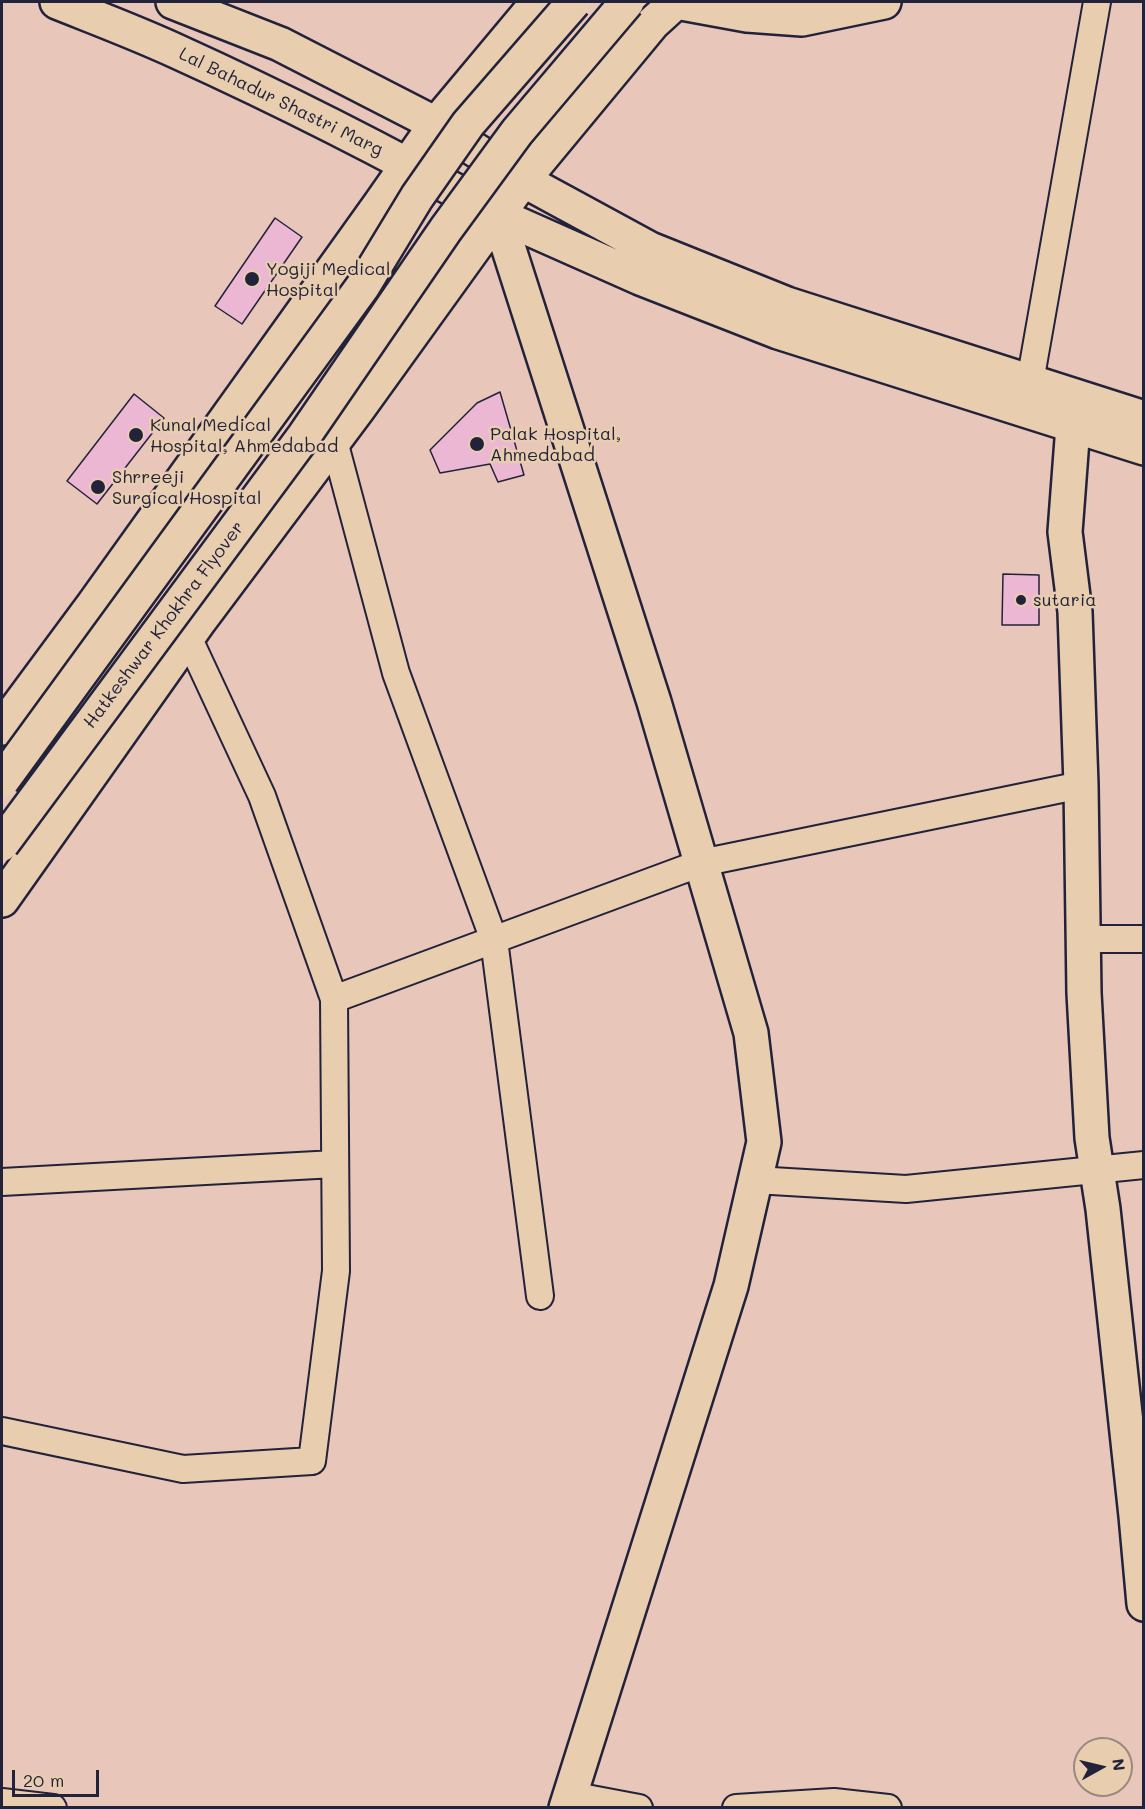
<!DOCTYPE html>
<style>
body{margin:0}
#map{position:relative;width:1145px;height:1809px;overflow:hidden;background:#e9c6ba;font-family:Mali,sans-serif}
canvas{display:block}
.frame{position:absolute;inset:0;border:3px solid #22223b;pointer-events:none}
.north{position:absolute;left:1073px;top:1737px;width:60px;height:60px;box-sizing:border-box;background:#e8cdaf;border:2px solid #998981;border-radius:50%;rotate:82deg;font-size:16px;font-weight:700;line-height:24px;text-align:center;color:#22223b}
.north::after{content:'';display:block;margin:auto;width:21px;height:27px;background:#22223b;clip-path:polygon(50% 0,100% 100%,50% 72%,0 100%)}
.scale{position:absolute;left:12px;top:1770px;width:87px;height:27px;box-sizing:border-box;border:3px solid #22223b;border-top:0;padding-left:8px;font-size:18px;line-height:21px;white-space:nowrap;color:#22223b;-webkit-text-stroke:4px #e8cdaf;paint-order:stroke}
</style>
<div id="map">
<canvas width="1145" height="1809"></canvas>
<div class="frame"></div>
<div class="north">N</div>
<div class="scale">20 m</div>
</div>
<script>
const ctx = document.querySelector('canvas').getContext('2d');
ctx.lineJoin = 'round';
function fill(path, color) {
  ctx.fillStyle = color;
  ctx.fill(path, 'evenodd');
}
function stroke(path, color, width, dash) {
  ctx.strokeStyle = color;
  ctx.lineWidth = width;
  ctx.lineCap = dash ? 'butt' : 'round';
  ctx.setLineDash(dash || []);
  ctx.stroke(path);
}
function drawText(font, color, halo, rows, align = 'center') {
  ctx.font = font + ' Mali,sans-serif';
  ctx.lineWidth = 5;
  ctx.setLineDash([]);
  ctx.textBaseline = 'middle';
  ctx.strokeStyle = halo;
  ctx.fillStyle = color;
  for (const [text, x, y, turn = 0] of rows) {
    ctx.save();
    ctx.translate(x, y);
    ctx.rotate((+turn || 0) * Math.PI / 180);
    ctx.textAlign = isNaN(turn) ? turn : align;
    if (halo) ctx.strokeText(text, 0, 0);
    ctx.fillText(text, 0, 0);
    ctx.restore();
  }
}
const building = new Path2D(`
 M275,218L302,237L242,324L215,306Z
 M500,392L524,475L498,482L490,464L440,473L430,450L477,403Z
 M134,394L164,418L97,504L67,481Z
 M1003,574L1039,575V625H1002Z`);
fill(building, '#ecb7d2');
stroke(building, '#22223b', 1.5);
const minor = new Path2D(`
 M1030,382L1097,2
 M334,441L396,673L494,940L540,1296
 M1084,939H1144
 M334,999L701,863L1081,785
 M755,1180L906,1189L1144,1165
 M2,1182L335,1164
 M2,1431L183,1469L312,1461L336,1271L334,999L262,796L188,637
 M570,1795L639,1808
 M2,1802L53,1808
 M736,1808L834,1802L888,1808`);
const tertiary = new Path2D(`
 M676,2L747,15L802,19L884,2
 M498,215L654,702L751,1033L764,1142L731,1286L566,1808
 M1081,400L1073,426L1065,532L1075,612L1081,785L1084,993L1092,1138L1103,1209L1136,1516L1144,1604
 M2,728L93,605L380,204L436,124L538,2
 M2,900L200,620L358,409L523,180L653,23L676,2`);
const secondary = new Path2D(`
 M57,2C97,18 137,33 176,51C284,100 390,154 494,212
 M173,2L280,44L428,120L518,177`);
const primary = new Path2D(`
 M523,180L650,249L787,304L1144,418
 M498,215L640,278L778,332L1144,448`);
stroke(minor, '#22223b', 30);
stroke(tertiary, '#22223b', 38);
stroke(secondary, '#22223b', 38);
stroke(primary, '#22223b', 38);
stroke(minor, '#e8cdaf', 26);
stroke(tertiary, '#e8cdaf', 33);
stroke(secondary, '#e8cdaf', 33);
stroke(primary, '#e8cdaf', 33);
const primaryBridge = new Path2D(`
 M2,781L363,286L417,197L468,124L574,2
 M2,844L304,436L446,229L517,132L627,2`);
stroke(primaryBridge, '#22223b', 38, []);
stroke(primaryBridge, '#e8cdaf', 33);
for (const [x, y, r, color] of [
 [252,279,8,"#22223b"],
 [136,435,8,"#22223b"],
 [477,444,8,"#22223b"],
 [98,487,8,"#22223b"],
 [1021,600,6,"#22223b"]
]) {
  const dot = new Path2D();
  dot.arc(x, y, r, 0, 2 * Math.PI);
  ctx.fillStyle = color;
  ctx.fill(dot);
  stroke(dot, '#e8cdaf', 2);
}
drawText('18px', '#22223b', '#e8cdaf', [
 ["Lal Bahadur Shastri Marg",281,102,26],
 ["Hatkeshwar Khokhra Flyover",164,625,-53]
]);
drawText('18px', '#22223b', '#e8cdaf', [
 ["Yogiji Medical",266,269],
 ["Hospital",266,290],
 ["Kunal Medical",150,425],
 ["Hospital, Ahmedabad",150,446],
 ["Palak Hospital,",490,434],
 ["Ahmedabad",490,455],
 ["Shrreeji",112,477],
 ["Surgical Hospital",112,498],
 ["sutaria",1033,600]
], 'left');
</script>
